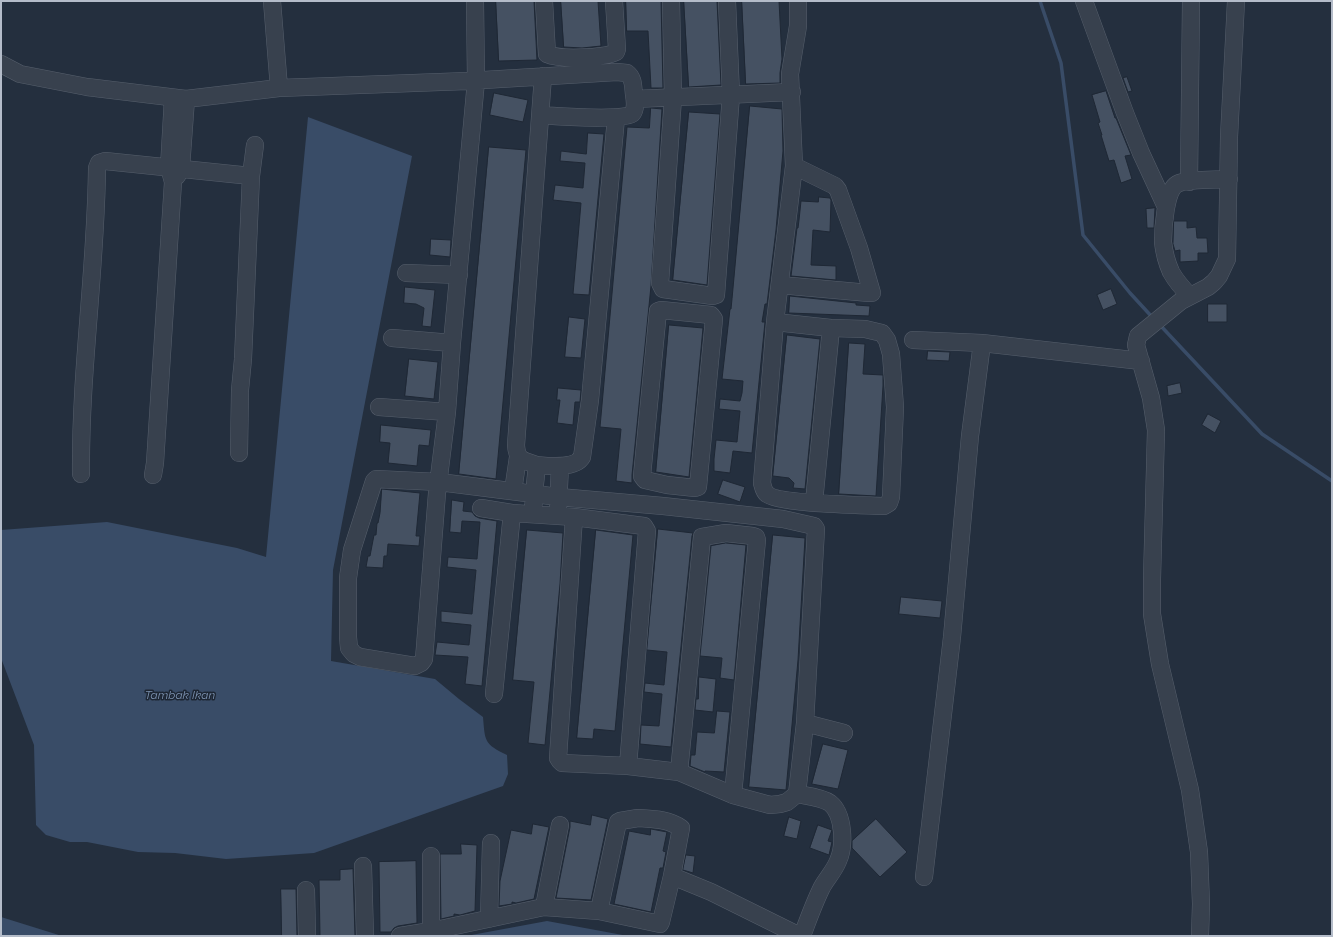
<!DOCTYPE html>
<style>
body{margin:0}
#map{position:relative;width:1333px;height:937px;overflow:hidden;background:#242f3e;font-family:Raleway,sans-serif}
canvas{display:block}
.frame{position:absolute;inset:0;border:2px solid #b4bcc9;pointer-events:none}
</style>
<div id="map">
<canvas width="1333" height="937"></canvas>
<div class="frame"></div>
</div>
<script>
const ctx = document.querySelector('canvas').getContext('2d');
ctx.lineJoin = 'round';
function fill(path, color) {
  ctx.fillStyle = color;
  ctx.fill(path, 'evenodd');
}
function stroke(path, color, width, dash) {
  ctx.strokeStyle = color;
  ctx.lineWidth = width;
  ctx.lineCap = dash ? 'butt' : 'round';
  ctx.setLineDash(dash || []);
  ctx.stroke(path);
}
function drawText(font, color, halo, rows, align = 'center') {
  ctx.font = font + ' Raleway,sans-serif';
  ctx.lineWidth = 3;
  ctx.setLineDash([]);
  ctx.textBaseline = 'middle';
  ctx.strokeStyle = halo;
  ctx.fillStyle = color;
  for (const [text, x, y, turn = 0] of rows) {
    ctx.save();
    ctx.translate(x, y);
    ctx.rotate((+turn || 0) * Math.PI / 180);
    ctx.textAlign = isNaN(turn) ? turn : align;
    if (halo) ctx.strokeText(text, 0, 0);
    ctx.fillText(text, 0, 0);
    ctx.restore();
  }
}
fill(new Path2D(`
 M308,117L412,156L333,570L331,661L435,679L459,699L483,717C485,741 484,744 507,755L508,774L503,786L314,853L226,859L175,853L138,852L87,842H70L46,835L36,825L34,745L1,658V530L107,522L237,548L266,557Z
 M1,917L62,936H1Z
 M547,921L628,936H466Z`), '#394c67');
stroke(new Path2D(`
 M1040,1L1061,63L1083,235L1130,293L1153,318
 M1159,324L1262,434L1332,481`), '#394c67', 3.5);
const building = new Path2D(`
 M496,1H534L537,60L499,61Z
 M561,1H598L601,46L582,48L564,47Z
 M626,1H661L663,88H651L648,31H627Z
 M684,1H717L721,85L689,87Z
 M742,1H779L782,59L780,73V83L746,84Z
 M1127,77L1132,91L1128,92L1123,78Z
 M1106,91L1115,118H1116L1131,155L1125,156L1132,179L1121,183L1114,160L1109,161L1101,135H1102L1098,123L1100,122L1092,95Z
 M494,93L528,100L523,122L490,115Z
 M750,106L782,109L783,151L776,230L767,304H765L762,322H765L752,453L733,451L730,473L714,471V459L716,440L737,442L740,411L719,409L720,399L740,401L742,393L743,381L722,379L730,309H731L732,299Z
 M651,108L662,109L651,286L632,475V483L616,481L621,429L600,427L627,127L649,128Z
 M689,112L720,114L707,285L673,280Z
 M588,133L604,134L589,295L573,294L581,203L553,200L555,185L583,188L585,163L560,161L561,151L586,154Z
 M489,147L526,150L496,479L459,474Z
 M819,197L830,198L831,200L830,232L813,230L811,265L836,266V280L791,276L797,228H798L799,220L801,201L818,202Z
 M1155,208L1154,228H1147L1146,209Z
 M1174,221H1187V228L1196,227L1197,238H1207L1208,253H1198V261L1180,262V250L1175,251L1173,244Z
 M431,239L451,240L450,257L430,255Z
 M405,287L435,290L431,327L422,326L424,308L416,304L404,303Z
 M1111,289L1117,304L1103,310L1097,295Z
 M790,296L856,303V305L870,306L869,316L789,313Z
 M1208,304H1227V322H1208Z
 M569,317L585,319L581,358L565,357Z
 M669,325L703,328L689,477L656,472Z
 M787,335L820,339L805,489L793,488L794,483L789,478L773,476Z
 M849,343L865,344L863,374L883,375V386L876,496L839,494Z
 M928,351L950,352L949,361L927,360Z
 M409,359L438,362L434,399L405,396Z
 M1180,383L1182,393L1168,396L1167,386Z
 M558,388L581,390L580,402H575L573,425L557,423L560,400H557Z
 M1208,414L1221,421L1215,433L1202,425Z
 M381,425L431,430L429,446L419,445L417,466L388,463L390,443L380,442Z
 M723,480L745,487L740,502L718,494Z
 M382,489L420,493L416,536H420L419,546L388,544L387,556H384L383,568L366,567L368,556H370L374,535H376L377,523H378L380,513Z
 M452,500L464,502L463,511L472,512L475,516L479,518L497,521L482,686L465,684L468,657L435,655L437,642L469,645L471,625L441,622V611L472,614L476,570L447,567L448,557L477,559L480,522L462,521L461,533L450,532Z
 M658,529L693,533L692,536L671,747L640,744L641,725L659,726L662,694L644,692L645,683L664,685L667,652L647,650Z
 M527,530L563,533L560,584L545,745L528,743L534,682L513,680Z
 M596,530L633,535L615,731L594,729L593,739L577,738Z
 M773,535L805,538L798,660L786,790L749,787Z
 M726,543L746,545L734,680L720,678L722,658L700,656L711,546Z
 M901,597L942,601L940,618L899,614Z
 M699,677L716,679L713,712L695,710L696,699H698Z
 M717,711L730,712L724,772L705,771V772L690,766L691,755H695L697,732L714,733Z
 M823,744L848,750L838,789L812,784Z
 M592,815L608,819L591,900L556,898L570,827V821L590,825Z
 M789,817L801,821L797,839L784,836Z
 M876,819L907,852L880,877L852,848V841Z
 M533,824L549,827L534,899L516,903L512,902V904L499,906L500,881L511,830L531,834Z
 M818,825L832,830L828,841L832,842L829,855L810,848Z
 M651,829L667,832L663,851L666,852L663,868H660L651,912L614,904L629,831L650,835Z
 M461,844L477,845L475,911L460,915L454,914V916L441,919L440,854H461Z
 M686,855L695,856L693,873L683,870Z
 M416,861L417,923L398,926L394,928L391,932H380L379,862Z
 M353,869L355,936H320L319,880H340V870Z
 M281,889H296L297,936H282Z`);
fill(building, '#455162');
stroke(building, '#1f2835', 1);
const minor = new Path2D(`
 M272,1L279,88
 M475,1L476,81L452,343L447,412L437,493L424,659L421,663L415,666L360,657L354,654L349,648L348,637V578L352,550L374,481L376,479L439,482L534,494L533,514
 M544,1L547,54C560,60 604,58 616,52L617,49L614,1
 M671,1L673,98L660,283L663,289L713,296L716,295L731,95L727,1
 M1084,1L1125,113L1141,153L1166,207
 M1,64L20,74L87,87L186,99L279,88L467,81L617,72L627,73C634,78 633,87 634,95C635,100 636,110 632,114C626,121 553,116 540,115
 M543,76L516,445C517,461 523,460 537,465L534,494L559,497L663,506L783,519L814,526L816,529L805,723L797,794C807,796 821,797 830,803C844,814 845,846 838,861C834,871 827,878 822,887C814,903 808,920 802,936
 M635,99L792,92
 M177,176L181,168L186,99
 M251,176L255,145
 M1189,182L1191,1
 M406,273L459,275
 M780,285L869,293H872L859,248L838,190L835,186L794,166
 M1190,296C1183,289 1176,281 1171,272C1167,263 1164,252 1163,242C1163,230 1165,191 1177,184C1186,179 1217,180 1229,179
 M661,310L711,315L714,319L698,487L695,488L667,485L645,480L642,476L658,311Z
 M775,322L831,328L865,329L882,333L887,340L891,354L895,407L891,497L889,503L884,506C865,505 777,504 767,494C764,492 763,487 762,483Z
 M775,322L794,166L790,74L798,26V1
 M392,338L452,343
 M913,340L982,343L1141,361
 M379,407L447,412
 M537,465C548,466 575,469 582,457L590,400L616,118
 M81,474C80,371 96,270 97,168L99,163L105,161L251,176L243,359L240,390L239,453
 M153,475L155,463L173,182L169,167L173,98
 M513,491L518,457
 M814,502L831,328
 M481,508L512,513
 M558,508L560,466
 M574,517L558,758L560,761L562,763L628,766L679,772L733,795L770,805L780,804L787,802L797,794
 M494,694L512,513L574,517L644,526L647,531L628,766
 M805,723L844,733
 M679,772L702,537L726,533L753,536L756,537L757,540L733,795
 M638,818C653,819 668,819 681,828L672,876L661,922L660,924L599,911L618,822L620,821Z
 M431,856V931
 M363,866L365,936
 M672,876L711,892L800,936
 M924,877L952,637L970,436L982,343
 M306,890L307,936
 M544,907L560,825
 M489,919L491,843
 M400,936L431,931L544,907L599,911
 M1200,936L1201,904L1199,852L1190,790L1160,664L1152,614V579L1156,430L1151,398L1136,345L1138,336L1181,301L1208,287L1214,282L1219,276L1227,259L1229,137L1236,1`);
stroke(minor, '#565f6c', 18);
stroke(minor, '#38414e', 17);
drawText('italic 12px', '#7c92b1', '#1d2633', [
 ["Tambak Ikan",180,695]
]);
</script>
